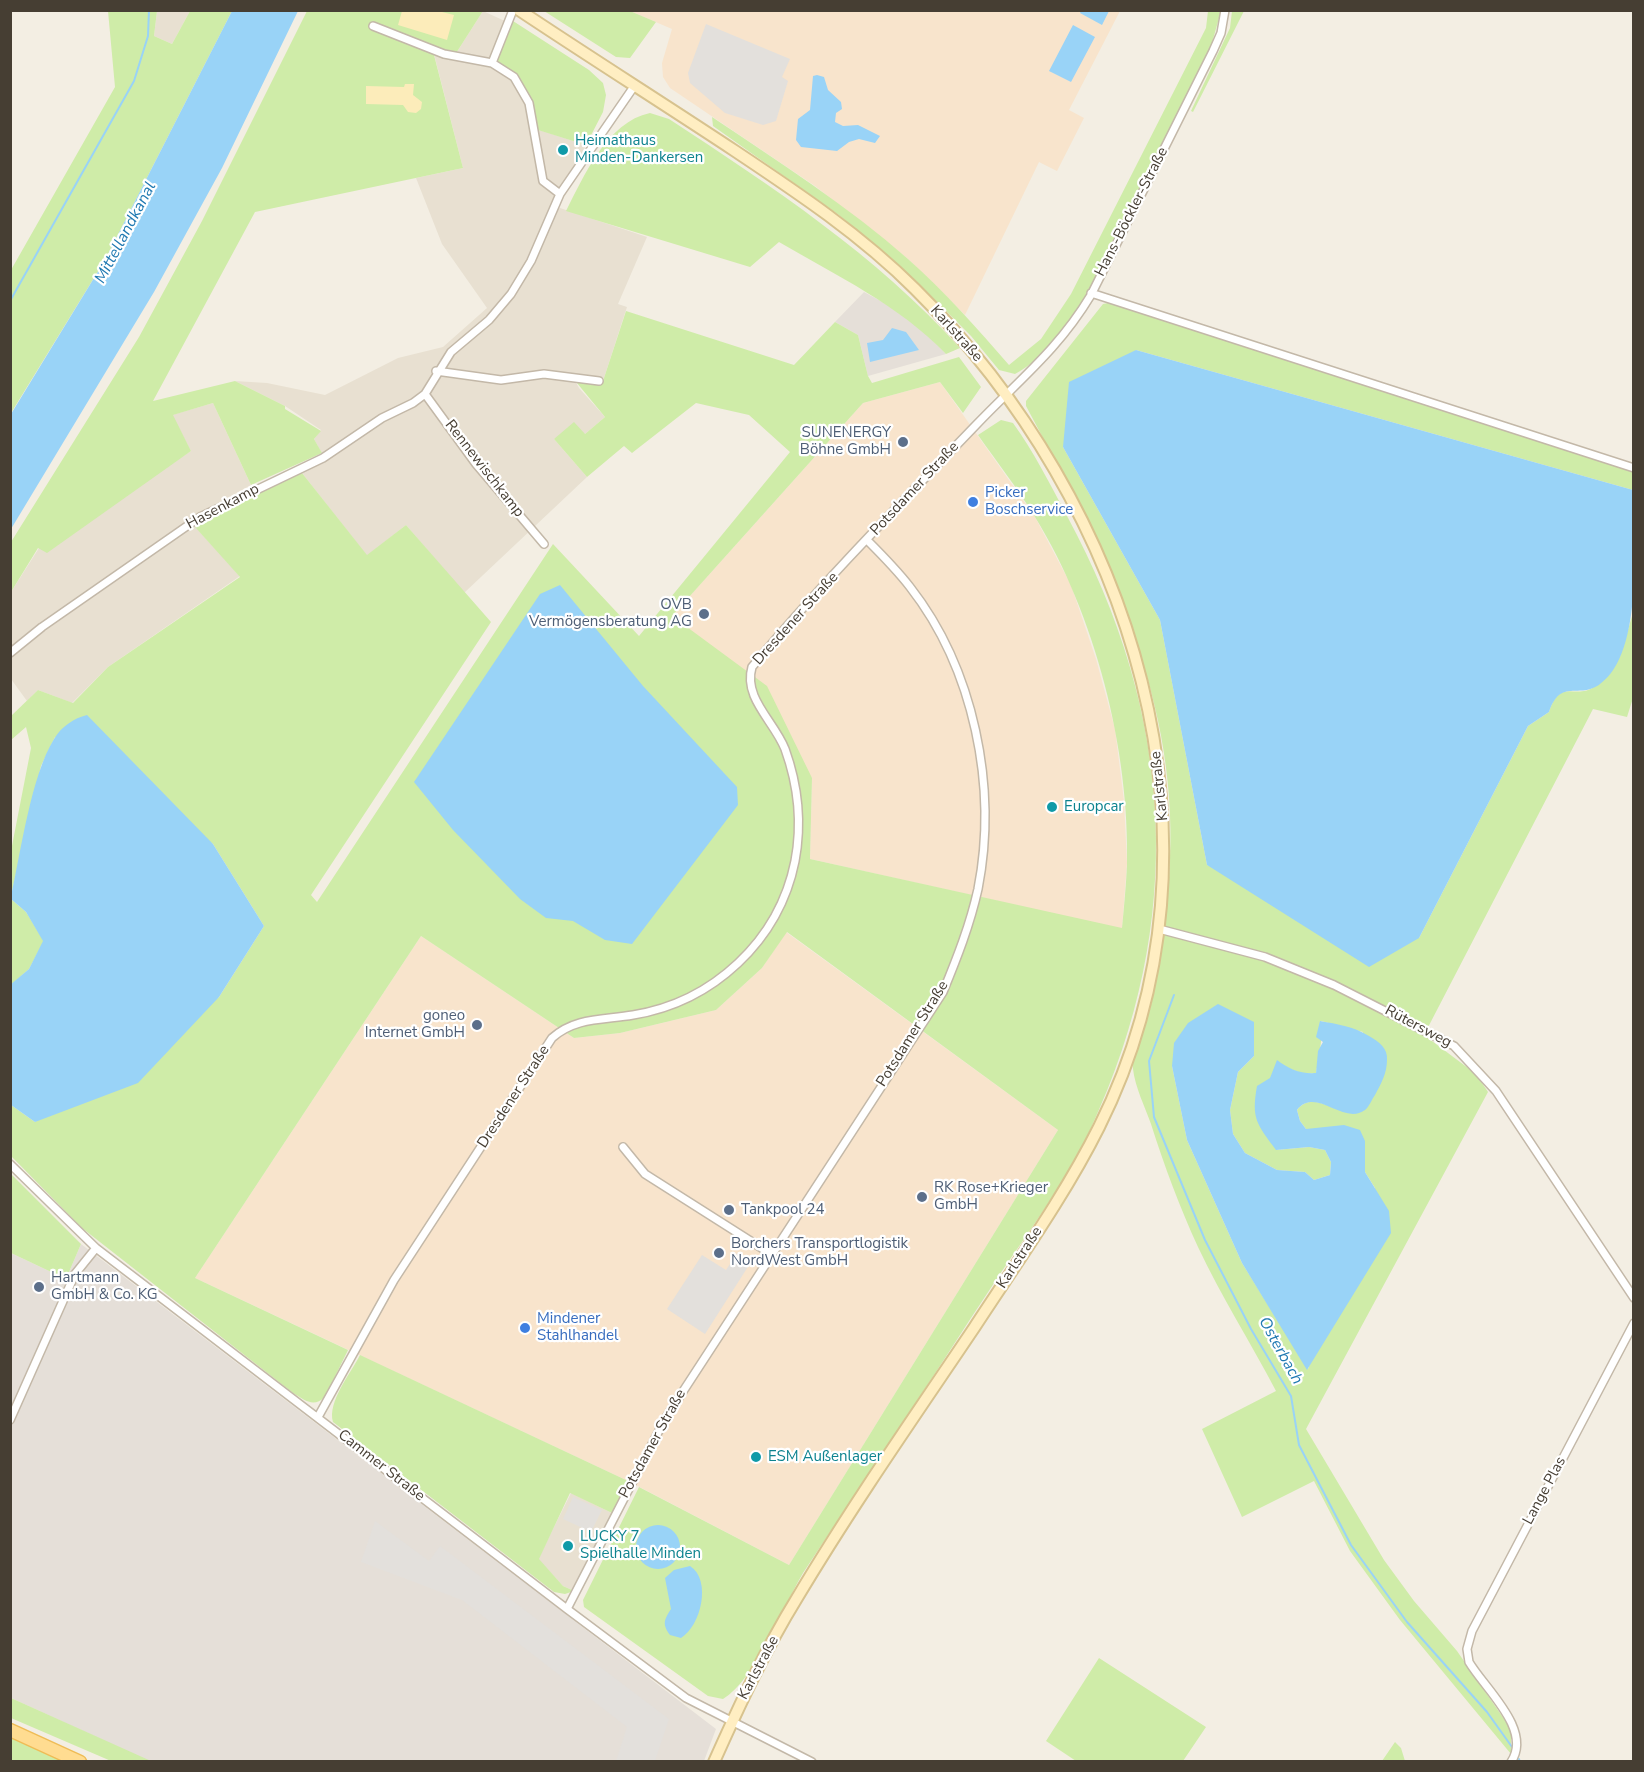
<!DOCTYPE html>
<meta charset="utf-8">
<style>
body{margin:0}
#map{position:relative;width:1644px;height:1772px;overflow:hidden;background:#f3eee3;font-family:"Nunito Sans",sans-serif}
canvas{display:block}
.frame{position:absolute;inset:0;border:12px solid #463e33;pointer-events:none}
</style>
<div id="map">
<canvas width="1644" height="1772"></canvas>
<div class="frame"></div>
</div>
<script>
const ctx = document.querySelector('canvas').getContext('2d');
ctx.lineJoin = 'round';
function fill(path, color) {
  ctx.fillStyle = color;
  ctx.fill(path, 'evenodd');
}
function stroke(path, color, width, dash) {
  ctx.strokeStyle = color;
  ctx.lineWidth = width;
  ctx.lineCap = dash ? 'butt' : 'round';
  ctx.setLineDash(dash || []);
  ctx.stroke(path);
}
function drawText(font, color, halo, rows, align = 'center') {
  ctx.font = font + ' "Nunito Sans",sans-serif';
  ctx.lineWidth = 4.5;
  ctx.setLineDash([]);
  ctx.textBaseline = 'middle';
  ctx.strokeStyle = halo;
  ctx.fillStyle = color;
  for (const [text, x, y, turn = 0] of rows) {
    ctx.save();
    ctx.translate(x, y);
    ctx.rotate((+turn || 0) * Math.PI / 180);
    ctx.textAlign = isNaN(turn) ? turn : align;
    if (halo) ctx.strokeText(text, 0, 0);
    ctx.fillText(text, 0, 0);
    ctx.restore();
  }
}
fill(new Path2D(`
 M157,11H190L172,44L154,36Z
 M483,11L507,22L490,64L511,75L528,103L533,128L586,145L557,207L647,237L618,304L627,307L603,381L573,377L579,388L605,417L585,434L554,439L587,477L464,593L406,525L367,556L302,473L326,461L314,439L321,430L285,406L235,381L267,383L325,395L398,358L443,347L487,308L442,244L416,178L463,168L434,54L453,58Z
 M213,403L251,485L188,519L240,576L108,667L72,703L38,690L27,701L11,679V592L39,548L191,451L172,415Z
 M571,1493L612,1513L574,1591L563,1586L538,1559Z`), '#e8e0d1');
fill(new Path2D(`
 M630,11H1120L1069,110L1084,118L1057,171L1039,162L965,315L908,259L815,186L670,88L663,77L662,63L672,29Z
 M940,382L1035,517L1071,585L1096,659L1115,729L1124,801L1127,863L1122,929L810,859L812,778L671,617L863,403Z
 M786,932L1058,1130L789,1565L628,1481L195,1278L421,936L574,1038L620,1033L716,1010L762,968Z`), '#f8e4cc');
fill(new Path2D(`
 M864,292L892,307L921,328L946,354L868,376L858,335L835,322Z
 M81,1244L716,1729L704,1761L151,1762L11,1698V1253L66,1279Z`), '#e5dfd8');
fill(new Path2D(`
 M108,11H157L154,36L172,44L190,11H232L105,260L11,413V270L115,87Z
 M307,11H483L453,58L434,55L463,168L255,212L153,401L235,381L285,406V409L321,431L314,439L322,453L251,485L213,403L173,415L191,451L47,553L38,548L11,592V542L139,337L202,221Z
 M544,11H630L656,22L630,58L616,57Z
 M1208,11H1221L1210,50C1185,98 1160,147 1136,196C1105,257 1078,340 1015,374L999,370L971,336L918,283L839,215L713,126L712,117C779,162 848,206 908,259C945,292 977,328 1009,365L1041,339L1071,294L1206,28Z
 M1232,11H1244L1193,112L1191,111L1230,28Z
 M513,21L589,70L603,83L606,95L603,112L586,145L538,130C535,101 523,77 497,62Z
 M650,113L669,119C773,187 876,255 960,348L946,354C899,305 837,276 779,242L750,267L566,211C584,176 607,122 650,113Z
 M1108,303L1633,472V490L1136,350L1063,447L1160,620L1207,865L1419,938L1528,726L1549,712C1560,677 1575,700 1594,687C1618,670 1625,639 1633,613V698L1627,717L1593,709L1424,1035L1476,1074L1488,1092L1306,1429L1384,1560L1414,1601L1457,1651L1511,1729V1754L1400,1620L1350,1551L1314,1481L1242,1517L1202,1429L1276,1391C1251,1343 1221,1296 1198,1247C1180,1208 1164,1165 1151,1124C1145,1107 1135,1087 1133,1069C1131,1055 1146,1024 1150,1009C1161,966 1166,922 1169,878C1183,702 1106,556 1026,406V401L1103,304ZM1321,1021L1363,1032L1339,1110C1323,1104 1309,1095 1297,1110L1300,1121L1306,1129L1365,1141V1172L1375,1188L1308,1369L1242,1263L1187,1140L1172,1066L1254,1056L1238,1072L1230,1110L1233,1134L1245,1153L1277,1170L1305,1172L1314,1180L1330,1175L1331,1162L1325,1150L1309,1147L1276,1150L1288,1068L1303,1074L1316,1073C1319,1055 1323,1040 1321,1021Z
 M626,311L794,365L835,322L858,335L868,376L872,383L959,357L981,387L963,413L940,382L863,403L672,616L767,686L812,778L810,859L1122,928C1124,907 1126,886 1127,865C1130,750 1095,614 1035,517C1018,489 997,462 978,435L1001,420L1013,423C1034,452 1050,484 1067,516C1175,715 1187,921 1091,1128C1067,1180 1032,1227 1000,1274C958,1337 917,1402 874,1466C851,1502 826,1537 803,1573C782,1608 756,1679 723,1699L708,1696L584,1607L583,1600L639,1487L789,1565L1058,1130L787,932L762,968L716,1010L620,1033L574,1038L421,936L195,1278L348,1350L325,1397C313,1408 305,1400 293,1393L82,1228L11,1156V1105L35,1122L219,997L264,926L213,844L55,737L41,766L11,896V851L31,748L26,727L11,740V716L38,690L73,703L108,667L240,577L195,527L213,514L302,473L367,555L406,525L491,622L311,895L317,902L553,544L639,636L790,452L749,415L696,403L632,453L624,446L587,477L554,439L574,422L585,434L605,417L572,377L603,381Z
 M11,899L26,912L44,941L29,969L11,985Z
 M10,1173L81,1244L66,1279L11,1253Z
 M360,1355L628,1481L612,1513L570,1493L539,1559L563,1586L574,1591L565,1594L554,1592L333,1422C327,1402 351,1373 360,1355Z
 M1099,1658L1206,1727L1183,1761H1076L1046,1741Z
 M11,1698L151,1761H111L11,1718Z
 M10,1738H11L63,1761H11Z
 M1395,1742L1401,1748L1405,1761H1382Z`), '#cfeca8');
fill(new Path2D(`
 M402,11H438L454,15L447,40L398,25Z
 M405,84H414L413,95L422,102L421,109L416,113L408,112L403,105L366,104V86L404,87Z`), '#fcecba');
fill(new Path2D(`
 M706,24L790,59L782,77L788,81L776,121L763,125L725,113L690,83L688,73Z
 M737,1253L751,1262L705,1334L667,1309L702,1255L726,1270Z
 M573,1497L602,1510L591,1532L563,1519Z
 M375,1521L429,1561L440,1546L669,1719L655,1761H616L627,1727L462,1600L361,1562Z`), '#e3e0dc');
fill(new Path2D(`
 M232,11H298L222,168L154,292L11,529V414L105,260Z
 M1081,11V10L1109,11L1102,25L1080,13Z
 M1073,25L1095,37L1071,82L1049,71Z
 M817,75L824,77L828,90L841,102L842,109L836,113L835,122L843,126L858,125L880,136L875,143L859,139L849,142L837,151L801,147L796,140L798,119L810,110L813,76Z
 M892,328L906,332L919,350L870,362L867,343L883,340Z
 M1136,350L1633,490C1634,539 1644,653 1600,684C1579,700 1561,677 1549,712L1528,726L1419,938L1369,967L1207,865L1160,620L1063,447L1069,382Z
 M560,585L643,686L737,787L738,805L632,944L605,940L573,921L546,918L520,899L453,830L414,782L540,594Z
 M87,715L213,844L264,926L219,997L138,1083L35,1122L11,1105L10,985L29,969L43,941L26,912L11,899V896C21,852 31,776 54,739C61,727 74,718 87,715Z
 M1218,1004L1254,1022V1056L1238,1072L1230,1110L1233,1134L1245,1153L1277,1170L1305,1172L1314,1180L1330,1175L1331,1162L1325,1150L1309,1147L1276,1150C1257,1124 1251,1119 1257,1086L1270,1078L1277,1060C1289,1069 1300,1074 1316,1073L1318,1051L1323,1042L1316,1037L1320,1021C1337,1024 1355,1027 1369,1036C1379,1042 1388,1048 1387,1060C1387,1073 1381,1084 1375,1095C1372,1099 1369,1107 1365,1110C1343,1126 1316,1086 1297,1110L1300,1121L1306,1129L1344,1125L1360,1130L1365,1141V1172L1389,1211L1391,1233L1307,1370L1242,1263L1187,1140L1172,1066L1174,1043L1188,1023Z
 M636 1547a22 22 0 1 1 44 0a22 22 0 1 1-44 0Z
 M690,1566C712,1580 701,1626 681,1638L670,1635C662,1624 664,1620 671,1609L665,1578L674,1570Z`), '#99d3f7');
stroke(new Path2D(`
 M10,301L134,81L148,36L149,10
 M1174,995L1149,1061L1154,1117L1205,1240L1251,1329L1291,1396L1299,1445L1351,1545L1407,1622L1487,1712L1512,1747
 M1519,1759L1520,1762`), '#99d3f7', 2);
const street = new Path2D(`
 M373,26L444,54L492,63L514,77L529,103L543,181L560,194
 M492,63L513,10
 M1091,293L1634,468
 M436,371L501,380L544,374L599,381
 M425,394L476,464L544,544
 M10,653L42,627L200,517L323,458L382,418L413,403L425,394L451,352L489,320L511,294L531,261L560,194L635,85
 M1159,929L1265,957L1334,985L1454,1046L1496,1091L1634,1298
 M623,1147L645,1174L771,1254
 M10,1164L96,1248L567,1609L686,1698L812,1762
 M318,1417L394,1280L552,1038C575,1017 604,1020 633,1015C713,1002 779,941 795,861C802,824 798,785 785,749C774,721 743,698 752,667C822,583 900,504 976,425C1019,380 1058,350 1091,295L1213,51L1221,33L1225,10
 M10,1420L75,1274L96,1248
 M567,1609L665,1419L943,992C957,958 970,925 978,889C998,787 974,669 910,587C897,570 882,555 867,540
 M1511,1762C1533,1730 1485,1689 1469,1662L1467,1649L1472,1631L1634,1323`);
const secondary = new Path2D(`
 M519,10C591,58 664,104 735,151C798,193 861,235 915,289C1131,503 1242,842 1099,1127C1064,1197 1017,1262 974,1328C914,1417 852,1506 797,1598C765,1650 739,1706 714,1762`);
const primary = new Path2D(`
 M10,1730L80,1762`);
stroke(street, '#c3b8a8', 10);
stroke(secondary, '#d7c28e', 14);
stroke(primary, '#efbc56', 15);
stroke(street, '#fff', 7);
stroke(secondary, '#ffeec2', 10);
stroke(primary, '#ffdc91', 12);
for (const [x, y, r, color] of [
 [563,150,6,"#0f9aa8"],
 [903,442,6,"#5c6f8a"],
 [973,502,6,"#3f7fe0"],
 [704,614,6,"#5c6f8a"],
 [1052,807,6,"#0f9aa8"],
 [477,1025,6,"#5c6f8a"],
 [922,1197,6,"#5c6f8a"],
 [729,1210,6,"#5c6f8a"],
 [719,1253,6,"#5c6f8a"],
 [39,1287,6,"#5c6f8a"],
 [525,1328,6,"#3f7fe0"],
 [756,1457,6,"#0f9aa8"],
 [568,1546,6,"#0f9aa8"]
]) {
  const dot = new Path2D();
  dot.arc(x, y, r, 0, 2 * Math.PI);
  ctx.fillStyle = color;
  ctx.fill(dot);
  stroke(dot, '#fff', 2);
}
drawText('15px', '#0d838f', '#fff', [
 ["Heimathaus",575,141],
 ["Minden-Dankersen",575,158],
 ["Europcar",1064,807],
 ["ESM Außenlager",768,1457],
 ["LUCKY 7",580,1537],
 ["Spielhalle Minden",580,1554]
], 'left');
drawText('15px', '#463e33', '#fff', [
 ["Hans-Böckler-Straße",1132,212,-63],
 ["Karlstraße",956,334,48],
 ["Rennewischkamp",484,469,52],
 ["Potsdamer Straße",915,489,-47],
 ["Hasenkamp",223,507,-28],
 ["Dresdener Straße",796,619,-48],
 ["Karlstraße",1160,786,-96],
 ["Rütersweg",1418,1027,28],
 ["Potsdamer Straße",913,1034,-58],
 ["Dresdener Straße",514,1097,-57],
 ["Karlstraße",1020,1258,-57],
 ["Potsdamer Straße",653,1444,-61],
 ["Cammer Straße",381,1466,38],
 ["Lange Plas",1545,1491,-62],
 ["Karlstraße",759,1668,-62]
]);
drawText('15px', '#4e5e75', '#fff', [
 ["SUNENERGY",891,433,"right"],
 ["Böhne GmbH",891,450,"right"],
 ["OVB",692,605,"right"],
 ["Vermögensberatung AG",692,622,"right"],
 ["goneo",465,1016,"right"],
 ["Internet GmbH",465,1033,"right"],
 ["RK Rose+Krieger",934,1188],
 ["GmbH",934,1205],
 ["Tankpool 24",741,1210],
 ["Borchers Transportlogistik",731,1244],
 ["NordWest GmbH",731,1261],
 ["Hartmann",51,1278],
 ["GmbH & Co. KG",51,1295]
], 'left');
drawText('15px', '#366cbe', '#fff', [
 ["Picker",985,493],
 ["Boschservice",985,510],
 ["Mindener",537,1319],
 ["Stahlhandel",537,1336]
], 'left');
drawText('italic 16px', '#217ab2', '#fff', [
 ["Mittellandkanal",126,233,-62],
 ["Osterbach",1280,1351,61]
]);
</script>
